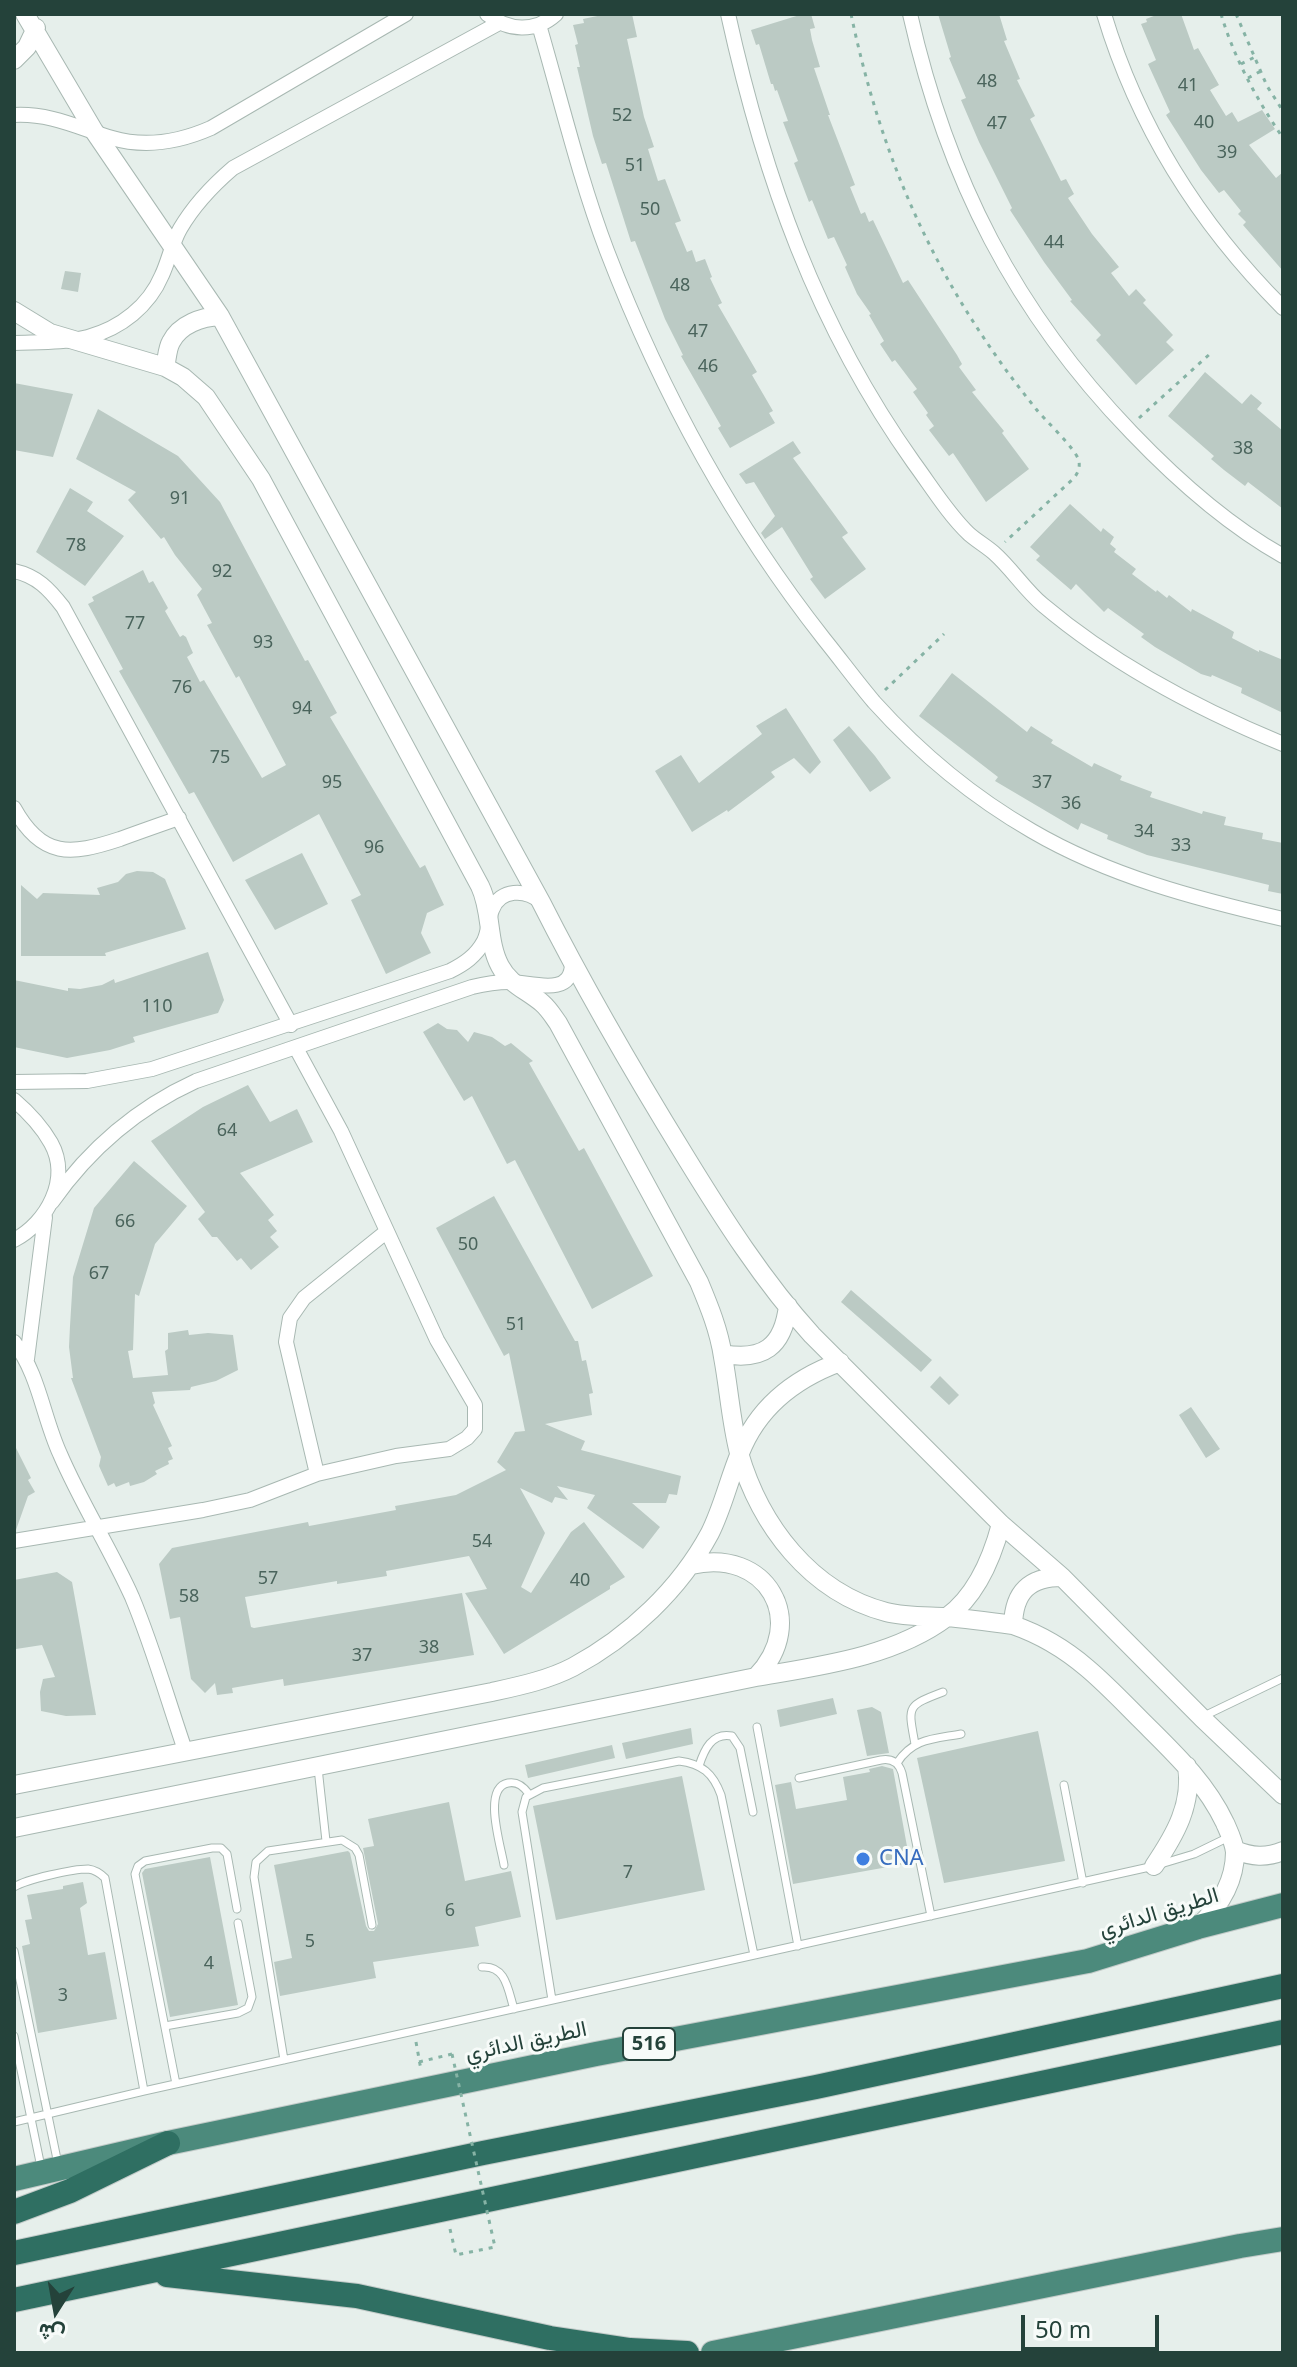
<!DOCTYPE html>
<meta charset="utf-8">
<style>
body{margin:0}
#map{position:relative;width:1297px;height:2367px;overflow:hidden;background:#e6efeb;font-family:"Noto Sans",Vazirmatn,sans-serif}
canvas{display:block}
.frame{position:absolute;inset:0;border:16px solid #24423a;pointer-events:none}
.north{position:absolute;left:16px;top:2271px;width:80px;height:80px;-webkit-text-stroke:6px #f7fbf9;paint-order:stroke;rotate:191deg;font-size:22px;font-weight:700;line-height:32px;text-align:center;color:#24423a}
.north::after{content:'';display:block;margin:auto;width:28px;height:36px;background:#24423a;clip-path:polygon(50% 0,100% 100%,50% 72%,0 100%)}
.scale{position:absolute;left:1021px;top:2315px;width:138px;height:36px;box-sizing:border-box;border:4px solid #24423a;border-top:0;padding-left:10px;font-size:24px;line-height:28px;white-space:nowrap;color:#24423a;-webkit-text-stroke:6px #f7fbf9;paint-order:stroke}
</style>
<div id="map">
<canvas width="1297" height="2367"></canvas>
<div class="frame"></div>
<div class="north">ش</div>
<div class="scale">50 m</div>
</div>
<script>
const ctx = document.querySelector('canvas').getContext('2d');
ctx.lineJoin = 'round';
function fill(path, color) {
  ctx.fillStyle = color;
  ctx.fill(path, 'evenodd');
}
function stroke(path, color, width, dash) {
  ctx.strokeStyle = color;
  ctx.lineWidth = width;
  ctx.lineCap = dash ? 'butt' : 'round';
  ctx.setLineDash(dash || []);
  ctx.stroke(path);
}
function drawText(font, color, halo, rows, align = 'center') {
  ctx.font = font + ' "Noto Sans",Vazirmatn,sans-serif';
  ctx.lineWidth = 6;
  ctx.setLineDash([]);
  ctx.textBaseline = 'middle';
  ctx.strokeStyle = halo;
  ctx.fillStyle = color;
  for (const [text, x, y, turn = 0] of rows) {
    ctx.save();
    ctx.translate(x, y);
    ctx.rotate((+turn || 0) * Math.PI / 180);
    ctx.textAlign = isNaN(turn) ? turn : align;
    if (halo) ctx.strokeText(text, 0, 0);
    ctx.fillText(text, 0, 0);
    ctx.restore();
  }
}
fill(new Path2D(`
 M607,14H632L637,37L627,39L644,117L654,147L648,149L658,181L665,179L681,221L675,223L687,252L692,250L696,262L705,259L712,277L710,278L722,303L718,305L757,372L752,375L773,411L769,413L775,423L730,448L718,428L721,426L681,356L683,355L665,319L635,241L631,242L606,163L602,164L593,136L577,67H580L575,45L578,44L573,25L584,23L583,19Z
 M803,14H811L815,28L810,29L812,40L820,67L814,68L830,115H828L855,185L850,187L861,214L865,212L869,222L873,220L903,283L908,280L957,355L962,364L959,367L976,390L972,392L1004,431L1002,433L1029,469L986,502L953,453L949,456L929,430L934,426L926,415L928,413L913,392L917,389L895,360L892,362L880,344L884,341L869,315L871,314L857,294L845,267L847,265L834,237L828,239L812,200L809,202L794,163L798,161L783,122L788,121L777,90L775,91L773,84H771L759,44L756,45L751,30Z
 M938,14H999L1007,40L1004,41L1020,79L1017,80L1035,116L1030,119L1061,181L1066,179L1074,194L1068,198L1092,234L1119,267L1111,273L1129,296L1136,289L1146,300L1143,303L1173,335L1166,342L1174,350L1136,385L1096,340L1101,335L1070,301L1072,300L1044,262L1010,210L1012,208L979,142L961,100L966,98L949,58L951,57Z
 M1159,14H1181L1194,50L1198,48L1219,85L1210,90L1226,116L1232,112L1238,122L1262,110L1275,129L1249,145L1276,178L1283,172V271L1243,225L1246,222L1238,214L1241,211L1224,190L1219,193L1201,170L1166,115L1170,112L1148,64L1156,60L1141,24L1147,22L1146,19Z
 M65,271L81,273L78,292L61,289Z
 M1205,372L1242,404L1251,394L1262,403L1257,409L1283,431V509L1248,482L1245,486L1224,470L1211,459L1214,456L1168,416Z
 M14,383L73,394L53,457L14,450Z
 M98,409L178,456L220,502L305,661L308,660L337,713L330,717L420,868L425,865L444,905L427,913L421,933L431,953L386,974L351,900L361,895L319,814L233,862L194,792L189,794L119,671L123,669L88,604L94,601L92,597L143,570L149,583L153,581L168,608L165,611L180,637L183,635L186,637L193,653L187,657L200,682L204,680L262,778L286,765L239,676L236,678L207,625L212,623L197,595L202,589L175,555L164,537L161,539L128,500L136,492L76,459Z
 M793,441L801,453L793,458L848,533L842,537L866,569L825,599L810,579L813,577L782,527L765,539L761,533L775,516L754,482L746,484L739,474Z
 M70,488L93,502L87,511L124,536L85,586L36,552Z
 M1070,504L1101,532L1103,528L1114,537L1110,544L1116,549L1114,552L1136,569L1132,574L1156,592L1157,590L1167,598L1169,595L1191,612L1192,609L1229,629L1234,632L1232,638L1259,652V650L1283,660V713L1241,693L1242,688L1212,675L1211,677L1201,674L1155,647L1141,637L1144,634L1108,608L1104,612L1076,584L1071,590L1036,560L1040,556L1030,547Z
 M952,673L1027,732L1031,726L1053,740L1051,743L1092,767L1094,763L1122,776L1120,780L1152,792L1150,797L1202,814L1203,811L1226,817L1224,825L1263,833L1262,839L1283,843V894L1268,891L1269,885L1147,855L1107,839L1108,835L1081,823L1078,830L995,781L998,777L919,716Z
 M786,708L821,762L810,774L794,758L771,772L775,777L728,812L727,810L692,832L655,771L681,755L699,783L762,734L756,726Z
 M849,726L875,756L891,778L870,792L833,740Z
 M302,853L328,904L275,930L245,880Z
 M137,871L153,872L165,879L186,929L105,953L106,956H21V885L37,899L43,893L100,895L97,888L118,882L126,874Z
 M208,952L224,1000L218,1013L133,1037L135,1042L110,1050L67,1058L14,1047V980L68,991V988L80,989L102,985L114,979L115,983Z
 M438,1023L447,1029L457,1030L468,1042L474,1032L492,1037L505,1046L511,1043L533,1061L529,1063L579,1151L584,1148L653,1276L592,1309L515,1160L507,1164L472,1096L464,1101L423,1032Z
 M248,1085L270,1122L297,1109L313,1142L240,1173L274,1215L268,1220L277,1231L270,1237L279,1247L251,1270L241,1258L237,1261L217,1237H212L198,1219L205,1212L151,1141L203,1107Z
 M134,1161L187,1206L155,1244L139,1296L135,1294L133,1350L128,1351L133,1378L168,1375L165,1351L168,1349V1333L188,1330L189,1335L208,1333L233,1335L238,1370L216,1381L191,1387L190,1390L152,1392L155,1403L153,1405L172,1446L168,1448L173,1459L168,1461L169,1464L155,1471L157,1474L144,1482L130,1486L129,1482L116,1487L114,1483L108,1486L99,1466L101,1457L71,1378H73L69,1347L70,1326L73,1277L94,1208Z
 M494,1196L575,1341H578L582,1361L586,1360L593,1393L589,1394L592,1415L545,1424L585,1441L581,1450L681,1476L677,1495L669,1494L666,1503H632L660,1527L643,1549L587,1508L595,1495L557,1486L568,1500L555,1497L552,1503L520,1488L545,1533L521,1587L531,1593L571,1532L584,1522L625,1577L610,1586V1589L504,1654L465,1593L487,1589L469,1556L386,1571L387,1576L337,1584V1581L245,1597L251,1627L254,1628L462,1593L474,1655L284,1686L283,1679L232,1688L233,1693L217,1695L215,1683L205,1693L191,1679L180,1617L170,1619L159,1564L172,1548L308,1522L309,1526L396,1510L395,1506L456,1495L506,1470L497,1462L515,1432L525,1431L509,1353L504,1356L436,1228Z
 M851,1290L932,1360L921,1372L841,1302Z
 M940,1376L959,1395L949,1405L930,1387Z
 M1191,1407L1220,1449L1206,1458L1179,1415Z
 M14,1444L31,1478L28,1480L35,1492L28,1496L16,1530H14Z
 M57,1572L72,1582L96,1715L66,1716L41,1711L40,1692L43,1679L55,1677L42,1645L16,1649L14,1637V1580Z
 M833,1698L837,1714L780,1727L777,1710Z
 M872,1707L881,1712L889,1753L867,1756L857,1710Z
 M691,1728L693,1744L626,1759L622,1743Z
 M1038,1731L1065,1861L944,1883L917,1758Z
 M612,1745L615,1758L528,1778L525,1765Z
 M882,1766L893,1769L910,1863L793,1884L775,1785L791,1782L796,1809L847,1800L843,1777L870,1772L869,1769Z
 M682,1776L705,1890L556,1920L533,1806Z
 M449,1802L465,1881L511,1871L521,1917L475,1927L479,1946L373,1962L376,1978L280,1996L274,1962L292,1958L274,1865L348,1851L350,1853L366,1926L369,1931H374L378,1924L363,1848L374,1846L368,1819Z
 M210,1857L238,2005L170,2017L142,1873L145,1869Z
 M83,1882L87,1903L80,1908L88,1955L105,1952L117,2019L38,2033L22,1946L30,1944L25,1920L32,1919L27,1895L63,1889V1886Z`), '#bbcac4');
const service = new Path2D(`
 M1202,1717L1283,1678
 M757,1727L798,1946
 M915,1744C908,1706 906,1706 943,1692
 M897,1763C913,1738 934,1739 961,1734
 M699,1766C704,1750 712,1732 732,1736L740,1748L753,1812
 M318,1768L326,1841
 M799,1778L881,1760C892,1758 899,1763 902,1773L931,1916
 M1064,1785L1083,1883
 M504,1865C501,1846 482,1788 508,1783C518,1781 524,1787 529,1794
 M14,1887C27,1879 73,1869 88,1869C96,1870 100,1873 105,1878L144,2091
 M14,1951L58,2164
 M482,1967C506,1965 508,1990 514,2009
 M552,2000L522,1812L526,1797L543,1788L679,1761C702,1764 713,1773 721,1795L754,1955
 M165,2026L238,2013L248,2008L252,1997L238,1923
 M14,2036L41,2167
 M284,2060L254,1877L256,1862L268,1851L342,1840L355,1848L359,1855L372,1925
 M176,2084L135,1874L138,1866L145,1861L212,1848H221L227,1854L237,1909
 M14,2122L144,2091L1154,1866L1194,1854L1229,1837`);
const minor = new Path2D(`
 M487,14C508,31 535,33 556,14
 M728,14C764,177 816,325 914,463C931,486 948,514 969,534C977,541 986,546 994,553C1012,569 1025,590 1043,605C1114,665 1198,709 1283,744
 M910,14C947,178 1015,312 1132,433C1177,480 1226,524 1283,556
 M1104,14C1138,127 1200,225 1283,308
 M539,25C561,100 579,177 607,251C660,389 732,522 824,639C841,660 857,682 874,702C920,753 973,797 1032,831C1109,876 1197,899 1283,919
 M14,115C50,113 79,128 112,138C146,148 179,142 211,128L406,14
 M14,343C38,342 65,343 88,337C121,328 149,306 162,275C169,260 172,243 180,229C194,205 212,186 233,168L499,23
 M14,571C37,576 49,589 63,607L291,1025
 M14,808C42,859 71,855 120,839C139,832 159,825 179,818
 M14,1082L87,1081L152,1069L450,971C464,964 476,956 484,941C489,931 488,920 492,910C500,888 526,889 541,902
 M14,1100C28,1112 42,1127 51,1143C71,1179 47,1223 14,1240
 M52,1202C90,1148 137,1108 196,1081L472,987C484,984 497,982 510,982C531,982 571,998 572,964
 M14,1342C39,1374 43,1417 60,1454C81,1503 110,1548 132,1597C153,1647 168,1701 186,1753
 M27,1359L45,1217
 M317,1474L286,1342L290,1318L304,1298L386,1232
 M14,1541L203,1510L250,1500L317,1474L396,1456L449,1449L467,1438L475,1429V1405L437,1340L341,1131L296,1048`);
const tertiary = new Path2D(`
 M25,14L94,131L220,316L541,902C585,989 634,1073 685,1156C723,1218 763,1281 812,1335L1001,1524L1062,1577L1202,1718L1283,1795
 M14,60L27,47L36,28
 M14,311L50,333L165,367L183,377L206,397L261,479L480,886C492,911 487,942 500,966C510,985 527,990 542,1003C549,1009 553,1016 558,1023L699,1282C709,1306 719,1330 723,1357C729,1389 731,1422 739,1453C760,1525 810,1592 886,1612C905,1617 926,1616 946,1617C969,1619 991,1622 1013,1625C1039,1634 1066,1650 1087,1668C1106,1684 1123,1702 1140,1719C1173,1752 1205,1781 1225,1823C1229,1832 1234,1842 1235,1852C1235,1882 1219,1907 1198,1927
 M165,367C167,360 167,349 171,342C180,324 202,317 220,316
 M723,1354C763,1361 783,1347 788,1306
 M691,1565C766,1547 810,1621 756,1677
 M1013,1625C1014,1592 1029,1577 1062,1577
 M14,1785L492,1692C519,1686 548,1680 573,1667C629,1637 680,1589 710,1533C723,1507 729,1479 740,1453C758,1407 794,1379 840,1362
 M14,1828L756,1677C819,1666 894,1657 947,1617C977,1595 992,1558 1001,1524
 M1235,1850C1252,1857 1266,1858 1283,1851
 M1154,1866C1175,1835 1193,1804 1187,1766`);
const trunk = new Path2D(`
 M14,2179L168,2143L596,2054L1088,1961L1198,1927L1283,1905
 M713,2353L1240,2246L1283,2239`);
const motorway = new Path2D(`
 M14,2212L70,2191L168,2143
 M14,2253L483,2153L816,2087L1283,1986
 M167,2275L357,2296L550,2338L630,2350L687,2353
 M14,2300L1283,2032`);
stroke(service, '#a8b8b2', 9);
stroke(minor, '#a8b8b2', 16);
stroke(tertiary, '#a8b8b2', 20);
stroke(trunk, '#c2cac8', 26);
stroke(motorway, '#c2cac8', 26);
stroke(new Path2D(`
 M851,14C877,138 920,246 992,350C1006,371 1021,390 1036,409C1045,420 1076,449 1079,461C1080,468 1078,473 1074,478L1005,542
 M1221,14C1234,58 1257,100 1283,138
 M1236,14L1267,86L1283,111
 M1241,64L1255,57
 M1248,78L1261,71
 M1139,418L1211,353
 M885,690L944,634
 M416,2042L421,2070
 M419,2062L452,2054
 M450,2229L456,2255L495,2247`), '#86b3a5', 3, [4, 6]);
stroke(service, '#fff', 7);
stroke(minor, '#fff', 14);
stroke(tertiary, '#fff', 18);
stroke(trunk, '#4c8a7c', 24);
stroke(motorway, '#2f6f62', 24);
stroke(new Path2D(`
 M452,2054L495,2247`), '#86b3a5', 3, [4, 6]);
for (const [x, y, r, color] of [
 [863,1859,8,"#3f7fe0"]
]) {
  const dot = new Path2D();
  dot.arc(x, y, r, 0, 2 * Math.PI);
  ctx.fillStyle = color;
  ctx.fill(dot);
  stroke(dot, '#f7fbf9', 3);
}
drawText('18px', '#4a645c', null, [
 ["48",987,82],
 ["41",1188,86],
 ["52",622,116],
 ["40",1204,123],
 ["47",997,124],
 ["39",1227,153],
 ["51",635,166],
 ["50",650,210],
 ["44",1054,243],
 ["48",680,286],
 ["47",698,332],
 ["46",708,367],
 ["38",1243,449],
 ["91",180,499],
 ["78",76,546],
 ["92",222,572],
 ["77",135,624],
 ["93",263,643],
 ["76",182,688],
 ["94",302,709],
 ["75",220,758],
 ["95",332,783],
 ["37",1042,783],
 ["36",1071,804],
 ["34",1144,832],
 ["33",1181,846],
 ["96",374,848],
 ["110",157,1007],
 ["64",227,1131],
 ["66",125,1222],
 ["50",468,1245],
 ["67",99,1274],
 ["51",516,1325],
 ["54",482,1542],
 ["57",268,1579],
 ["40",580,1581],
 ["58",189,1597],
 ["38",429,1648],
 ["37",362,1656],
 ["7",628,1873],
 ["6",450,1911],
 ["5",310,1942],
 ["4",209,1964],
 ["3",63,1996]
]);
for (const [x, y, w] of [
 [649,2044,52]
]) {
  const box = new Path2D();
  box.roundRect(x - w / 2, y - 16, w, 32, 6);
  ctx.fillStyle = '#f7fbf9';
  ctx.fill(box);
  stroke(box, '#24423a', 2);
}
drawText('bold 20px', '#24423a', null, [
 ["516",649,2044]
]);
drawText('22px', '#366cbe', '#f7fbf9', [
 ["CNA",879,1859]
], 'left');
drawText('22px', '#24423a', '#f7fbf9', [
 ["الطريق الدائري",1159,1913,-17],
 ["الطريق الدائري",526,2042,-12]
]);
</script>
